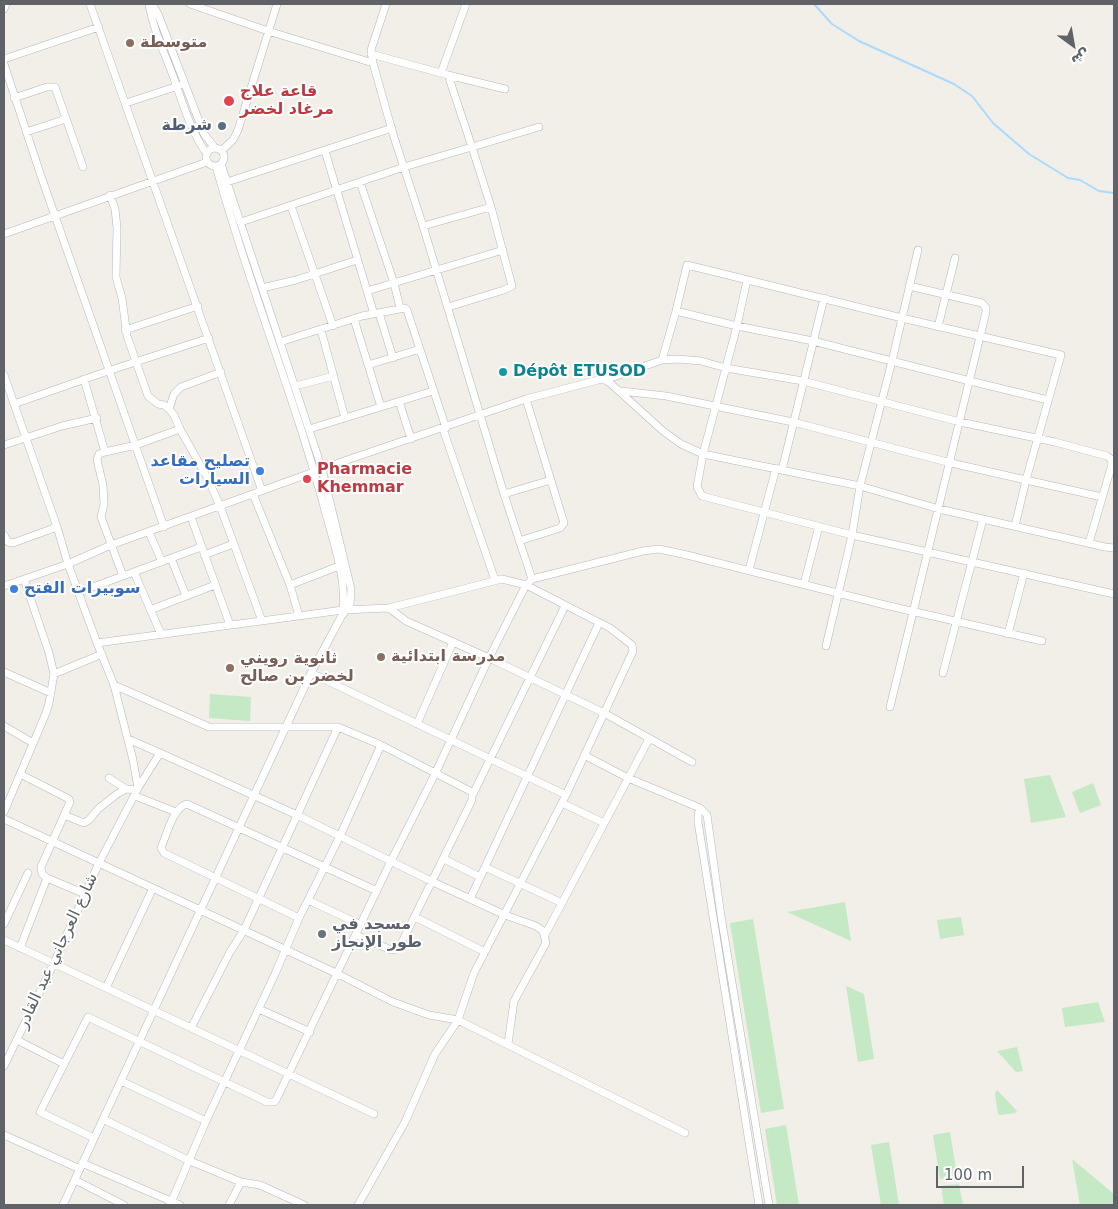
<!DOCTYPE html>
<meta charset="utf-8">
<style>
body{margin:0}
#map{position:relative;width:1118px;height:1209px;overflow:hidden;background:#f1efe8;font-family:"DejaVu Sans",Cairo,sans-serif}
canvas{display:block}
.frame{position:absolute;inset:0;border:5px solid #5f6368;pointer-events:none}
.north{position:absolute;left:1048px;top:20px;width:50px;height:50px;-webkit-text-stroke:4px #fff;paint-order:stroke;rotate:148deg;font-size:14px;font-weight:700;line-height:20px;text-align:center;color:#5f6368}
.north::after{content:'';display:block;margin:auto;width:18px;height:22px;background:#5f6368;clip-path:polygon(50% 0,100% 100%,50% 72%,0 100%)}
.scale{position:absolute;left:936px;top:1166px;width:88px;height:22px;box-sizing:border-box;border:2px solid #5f6368;border-top:0;padding-left:6px;font-size:15px;line-height:18px;white-space:nowrap;color:#5f6368;-webkit-text-stroke:4px #fff;paint-order:stroke}
</style>
<div id="map">
<canvas width="1118" height="1209"></canvas>
<div class="frame"></div>
<div class="north">ش</div>
<div class="scale">100 m</div>
</div>
<script>
const ctx = document.querySelector('canvas').getContext('2d');
ctx.lineJoin = 'round';
function fill(path, color) {
  ctx.fillStyle = color;
  ctx.fill(path, 'evenodd');
}
function stroke(path, color, width, dash) {
  ctx.strokeStyle = color;
  ctx.lineWidth = width;
  ctx.lineCap = dash ? 'butt' : 'round';
  ctx.setLineDash(dash || []);
  ctx.stroke(path);
}
function drawText(font, color, halo, rows, align = 'center') {
  ctx.font = font + ' "DejaVu Sans",Cairo,sans-serif';
  ctx.lineWidth = 4;
  ctx.setLineDash([]);
  ctx.textBaseline = 'middle';
  ctx.strokeStyle = halo;
  ctx.fillStyle = color;
  for (const [text, x, y, turn = 0] of rows) {
    ctx.save();
    ctx.translate(x, y);
    ctx.rotate((+turn || 0) * Math.PI / 180);
    ctx.textAlign = isNaN(turn) ? turn : align;
    if (halo) ctx.strokeText(text, 0, 0);
    ctx.fillText(text, 0, 0);
    ctx.restore();
  }
}
fill(new Path2D(`
 M210,694L251,697L250,721L209,718Z
 M1050,775L1066,817L1031,823L1024,779Z
 M1093,783L1101,805L1080,813L1072,792Z
 M845,902L851,941L787,912Z
 M961,917L964,935L940,939L937,920Z
 M753,919L784,1109L761,1113L730,923Z
 M846,986L864,994L874,1059L858,1062Z
 M1098,1002L1105,1022L1065,1027L1062,1008Z
 M1017,1047L1023,1071L1016,1072L997,1051Z
 M997,1090L1017,1111L1015,1113L1000,1115L998,1114L995,1094Z
 M786,1125L799,1205H777L765,1129Z
 M950,1132L957,1175L940,1179L933,1135Z
 M889,1142L899,1205H881L871,1145Z
 M1072,1159L1114,1194V1205H1080Z
 M959,1184L963,1205H944L941,1186Z`), '#c5e8c5');
stroke(new Path2D(`
 M814,4L832,24L859,41L954,84L972,96L993,123L1029,154L1068,178L1080,180L1099,191L1114,193`), '#aadaff', 2);
const minor = new Path2D(`
 M90,4L262,491
 M149,4C153,28 163,50 172,73C182,100 190,131 207,154
 M152,4L158,14L204,134L215,148
 M190,4L268,31L373,63
 M386,4L371,50L373,63L393,134L423,226L504,494L532,579
 M4,9L6,4
 M371,54L448,75L505,89
 M4,59L99,27
 M4,64L41,176L164,527
 M441,73L466,4
 M448,75L472,147L539,127
 M14,98L47,87H55L83,167
 M126,103L181,85
 M26,132L66,119
 M206 157a9 9 0 1 1 18 0a9 9 0 1 1-18 0Z
 M221,151L233,140L238,130L277,4
 M325,151L374,314L367,291L503,250
 M216,166C248,284 295,397 326,514C334,544 348,584 342,615
 M227,182L392,128
 M360,182L394,283L400,308
 M110,195L115,209L117,228L116,277L122,298L127,336L148,396L158,404L164,405L169,409L174,415L180,429L208,479L220,506L262,621
 M291,206L333,326
 M241,222L404,167L472,147L491,207L512,286L504,290L448,307
 M423,226L491,207
 M4,234L207,162
 M747,280L737,326L703,454L697,487L702,496L852,535L1114,594
 M262,288L296,280L357,260
 M676,311L737,326L813,341L970,381L1048,400
 M379,313L393,358
 M354,319L381,407
 M938,327L955,258
 M125,330L198,306
 M321,330L345,418
 M280,342L362,316L405,308L407,310L446,428
 M662,360L676,311L687,265L902,318L1061,355L1026,480L1102,497
 M368,365L420,349
 M4,375L57,527L68,564L97,643L114,685L133,760L138,788L99,863L54,963L4,1066
 M84,379L105,452L136,445L180,429
 M605,380L662,360L678,359L701,361L726,368L803,381L960,422L1055,442L1107,456L1111,459L1112,464L1089,543
 M295,386L334,376
 M621,391L666,396L793,422L951,463L1026,480L1015,526
 M399,401L411,439
 M14,404L108,371L209,338
 M169,409L174,394L181,387L221,372
 M309,429L433,391
 M443,429L495,580
 M4,445L62,426L97,418
 M105,452L99,454L97,460L103,485L104,504L101,517L123,576L134,572L161,634
 M782,470L824,298
 M253,494L290,585L299,616
 M504,494L551,480
 M191,517L230,625
 M149,532L162,562
 M4,535L8,542L13,543L57,527
 M519,541L560,528L564,523L526,399
 M204,555L233,544
 M171,558L186,596
 M749,570L776,468
 M134,572L201,547
 M24,579L49,653L54,674
 M804,584L819,526
 M290,585L339,566
 M4,586L68,564L111,545L347,460L526,399L598,380H605L610,383L663,431L681,444L703,454L860,486L939,509L1105,547L1114,548
 M79,592L123,576
 M389,608L406,621L489,658L604,713L692,762
 M150,610L215,585
 M1008,634L1024,573
 M97,643L343,610L389,608L502,579L526,585L610,628L632,645L633,651L566,795L474,973L458,1020L435,1054L405,1122L358,1205
 M826,646L852,535L860,486L892,361L918,250
 M4,672L51,693
 M311,673L566,795
 M943,673L983,519
 M114,685L209,727H338L381,745L472,792V800L400,946L397,949L391,950L356,935
 M890,707L986,312V308L982,303L909,286
 M417,724L453,642
 M4,726L33,743
 M128,739L160,753
 M584,755L628,778L700,808L707,815L721,916L769,1205
 M20,774L69,799L70,802L41,867L42,874L47,878
 M109,778L126,789
 M138,788L160,753L297,815L433,882L505,915L536,926L543,931L546,943L514,1001L508,1044
 M473,794L565,606
 M135,796L176,812
 M562,803L604,823
 M700,808L698,814V822L759,1205
 M4,812L46,713L49,703L54,674L102,654
 M64,815L84,823L89,820L98,809L117,794L126,789L137,790
 M4,819L338,974L393,1002L429,1015L458,1020L685,1133
 M444,859L480,877
 M485,867L562,903
 M470,899L599,623
 M308,900L361,925
 M415,917L485,952
 M299,918L164,853L161,848C166,836 174,806 187,804L377,891
 M4,924L28,873
 M545,935L649,739
 M4,940L374,1114
 M20,948L47,878L85,894
 M106,988L153,888
 M259,1009L310,1032
 M191,1028L230,952L244,930L338,727
 M17,1040L64,1064
 M121,1081L206,1121
 M103,1119L190,1161L241,1182
 M4,1135L80,1169
 M94,1138L40,1112L88,1017L267,1102H274L276,1100L391,861L435,774L489,658L526,585L532,579L643,551L659,549L687,555L885,605L1042,641
 M82,1163L180,1205
 M75,1180L124,1205
 M63,1205L311,673L341,617L350,605L351,589L322,469L221,164
 M170,1205L206,1121L275,974L299,918L340,836L381,745
 M229,1205L241,1182L260,1185L304,1205`);
stroke(minor, '#b5b8bc', 8);
stroke(minor, '#fff', 7);
for (const [x, y, r, color] of [
 [130,43,5,"#8d6e63"],
 [229,101,6,"#e0444e"],
 [222,126,5,"#5c6f8a"],
 [503,372,5,"#0f9aa8"],
 [260,471,5,"#3f7fe0"],
 [307,479,5,"#e0444e"],
 [14,589,5,"#3f7fe0"],
 [381,657,5,"#8d6e63"],
 [230,668,5,"#8d6e63"],
 [322,934,5,"#6b7280"]
]) {
  const dot = new Path2D();
  dot.arc(x, y, r, 0, 2 * Math.PI);
  ctx.fillStyle = color;
  ctx.fill(dot);
  stroke(dot, '#fff', 2);
}
drawText('bold 16px', '#785e54', '#fff', [
 ["متوسطة",140,43],
 ["مدرسة ابتدائية",391,657],
 ["ثانوية رويني",240,659],
 ["لخضر بن صالح",240,677]
], 'left');
drawText('bold 16px', '#be3a42', '#fff', [
 ["قاعة علاج",240,92],
 ["مرغاد لخضر",240,110],
 ["Pharmacie",317,470],
 ["Khemmar",317,488]
], 'left');
drawText('bold 16px', '#4e5e75', '#fff', [
 ["شرطة",212,126]
], 'right');
drawText('bold 16px', '#0d838f', '#fff', [
 ["Dépôt ETUSOD",513,372]
], 'left');
drawText('bold 16px', '#366cbe', '#fff', [
 ["تصليح مقاعد",250,462],
 ["السيارات",250,480],
 ["سوبيرات الفتح",24,589,"left"]
], 'right');
drawText('bold 16px', '#5b616d', '#fff', [
 ["مسجد في",332,925],
 ["طور الإنجاز",332,943]
], 'left');
drawText('16px', '#5f6368', '#fff', [
 ["شارع العرجاني عبد القادر",58,951,-65]
]);
</script>
